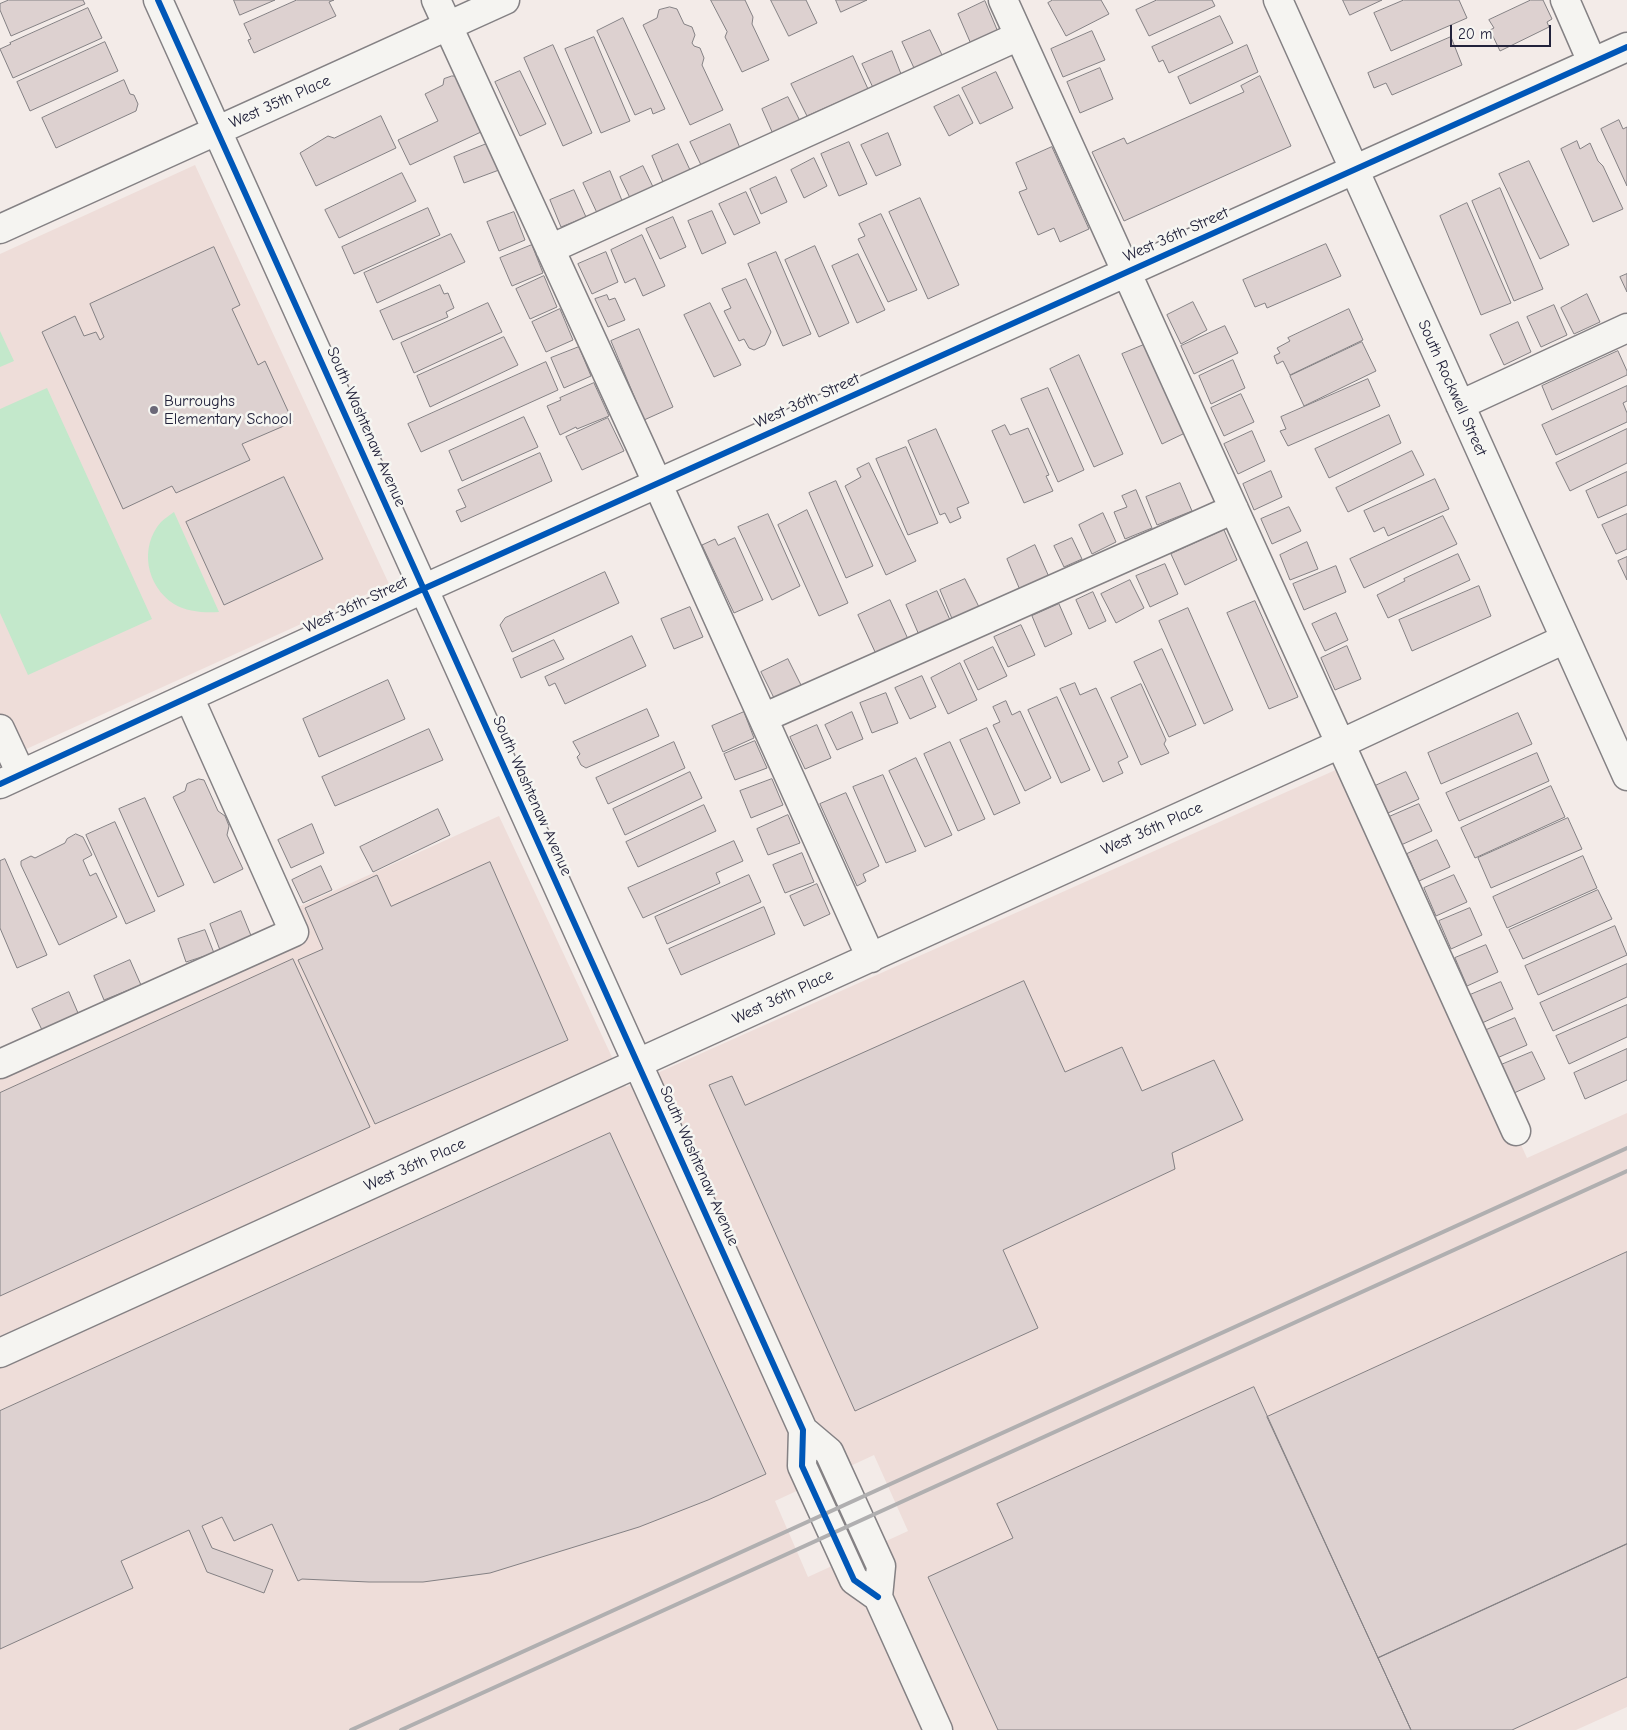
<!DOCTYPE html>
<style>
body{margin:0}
#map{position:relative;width:1627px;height:1730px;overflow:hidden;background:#f3ebe8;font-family:"Comic Neue",sans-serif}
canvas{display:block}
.scale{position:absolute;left:1450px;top:25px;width:101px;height:22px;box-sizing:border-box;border:2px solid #22223b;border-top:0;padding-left:6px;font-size:15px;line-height:18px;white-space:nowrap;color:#22223b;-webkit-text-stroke:4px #f6f6f2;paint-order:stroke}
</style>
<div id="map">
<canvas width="1627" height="1730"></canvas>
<div class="scale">20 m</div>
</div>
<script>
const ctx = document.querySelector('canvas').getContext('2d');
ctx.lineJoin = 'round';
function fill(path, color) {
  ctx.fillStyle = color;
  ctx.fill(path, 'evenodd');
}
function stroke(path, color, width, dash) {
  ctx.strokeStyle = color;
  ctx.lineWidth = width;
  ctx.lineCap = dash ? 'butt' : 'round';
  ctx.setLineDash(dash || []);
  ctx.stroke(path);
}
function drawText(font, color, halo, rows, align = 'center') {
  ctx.font = font + ' "Comic Neue",sans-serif';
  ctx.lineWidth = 5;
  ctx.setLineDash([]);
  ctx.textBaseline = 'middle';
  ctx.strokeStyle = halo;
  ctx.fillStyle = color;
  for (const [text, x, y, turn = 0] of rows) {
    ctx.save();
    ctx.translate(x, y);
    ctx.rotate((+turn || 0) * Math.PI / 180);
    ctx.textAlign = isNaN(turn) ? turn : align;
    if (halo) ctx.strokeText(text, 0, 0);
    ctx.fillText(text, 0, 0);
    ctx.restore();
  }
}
fill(new Path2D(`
 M195,165L389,584L0,761V254Z
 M1349,764L1527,1158L1627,1113V1707L1576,1730H0V1064L293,932L285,913L499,816L626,1087ZM874,1455L908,1531L808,1577L775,1501Z`), '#eeddd9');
fill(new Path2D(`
 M0,331L14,361L0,367Z
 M47,388L152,619L28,675L0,613V409Z
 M174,512L219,612C205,613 187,612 174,604C146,586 139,547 161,522C165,518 170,515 174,512Z`), '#c3e8cb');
const building = new Path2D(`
 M9,0H83L85,4L11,36L0,10V4Z
 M234,0H275L240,15Z
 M297,0H334L329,2L336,16L254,53L248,40L251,39L244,24Z
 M711,0H745L753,17L752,24L769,60L742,72L725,37L727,32Z
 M771,0H806L817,23L789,36Z
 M836,0H867L841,12Z
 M1053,0H1101L1109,14L1066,36L1048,3Z
 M1157,0H1212L1215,6L1149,36L1136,10Z
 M1343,0H1382L1350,15Z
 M1404,0H1459L1467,18L1391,51L1374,13Z
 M1531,0H1543L1552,19L1547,22L1549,27L1500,51L1490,30L1494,28L1489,20Z
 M985,1L998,32L971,44L958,14Z
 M670,7L677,9L684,24L692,27L695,35L692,43L694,46L700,48L704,58L702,65L723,110L690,125L643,25L657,18L659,10Z
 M88,8L102,38L13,78L0,49L11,44L10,43Z
 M1220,16L1233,43L1169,73L1163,60L1159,62L1152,47Z
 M623,18L665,109L653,114L651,108L635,115L597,31Z
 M930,30L942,55L914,68L902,42Z
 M1092,31L1105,60L1063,77L1051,49Z
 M594,37L630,121L601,133L565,49Z
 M1451,37L1462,65L1392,95L1386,83L1374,88L1368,73Z
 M105,42L118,71L30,111L17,82Z
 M553,45L592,133L563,146L524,58Z
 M1247,45L1258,72L1190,104L1178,77Z
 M892,51L903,79L875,92L862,64Z
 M853,56L868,89L807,116L791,84Z
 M1100,68L1113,99L1080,113L1067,82Z
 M520,71L546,124L520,136L495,82Z
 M996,72L1013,108L980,124L962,88Z
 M452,76H455L481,132L410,165L398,140L438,121L425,94L443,85L444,79Z
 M1260,76L1291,146L1124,221L1092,152L1124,138L1127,144L1244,92L1241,86Z
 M124,80L130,94L134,95L138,104L136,111L56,148L42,118Z
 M959,95L973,123L949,136L934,107Z
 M788,97L800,121L773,134L762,109Z
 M381,116L396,148L316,186L300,153L328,136L334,138Z
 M1619,120L1623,129L1627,127V186L1601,129Z
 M730,124L740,148L701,165L690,142Z
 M888,133L901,165L876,176L861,145Z
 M1577,141L1580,149L1590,143L1598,161L1603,166L1623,209L1593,222L1561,149Z
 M849,142L867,184L839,196L821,154Z
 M489,143L499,170L464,183L454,157Z
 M678,144L690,170L663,182L652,156Z
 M1052,147L1089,229L1060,242L1054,228L1038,235L1019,192L1027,189L1016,163Z
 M814,158L827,186L804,198L791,170Z
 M1529,161L1569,245L1540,259L1499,174Z
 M643,166L654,189L631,200L620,177Z
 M610,171L623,203L598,215L583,183Z
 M402,173L416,201L339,238L325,210Z
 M776,177L787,202L761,214L750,189Z
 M1500,188L1543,289L1514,301L1472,201Z
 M574,190L586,217L561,227L550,200Z
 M746,192L760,223L734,235L719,204Z
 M920,198L959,285L928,299L889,212Z
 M1467,203L1511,303L1481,315L1440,216Z
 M428,208L440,235L354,274L342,247Z
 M712,211L726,243L702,254L688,221Z
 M514,212L525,240L499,251L487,222Z
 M881,214L917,290L888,302L858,239L865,236L859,224Z
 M673,217L686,247L660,259L646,229Z
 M451,234L465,262L377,303L364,273Z
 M642,235L665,286L643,296L635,278L625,283L611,250Z
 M1326,244L1341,276L1267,308L1265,303L1255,307L1243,280Z
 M532,245L543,273L512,286L500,258Z
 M815,246L849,323L819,337L785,260Z
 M214,247L240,305L232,309L258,365L265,361L293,422L242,444L250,460L176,493L172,486L123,509L42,332L75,316L84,336L96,332L100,340L104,337L90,304Z
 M606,252L618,282L592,294L578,264Z
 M776,252L811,334L783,346L748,264Z
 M858,254L885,310L857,323L832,266Z
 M1627,274V292L1620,277Z
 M544,276L557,307L530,319L516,289Z
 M746,279L771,332L765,345L754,350L749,348L744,339L739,341L724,311L731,308L722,289Z
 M440,285L444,294L448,293L454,308L446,312L448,317L393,340L380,311Z
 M1587,294L1600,322L1574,334L1561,308Z
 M607,295L609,300L615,298L625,320L608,327L595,299Z
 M1193,302L1207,330L1181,344L1167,315Z
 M488,303L502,332L414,373L401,343Z
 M710,303L741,365L714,377L684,315Z
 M1554,305L1567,335L1541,347L1527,317Z
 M560,309L573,340L546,352L532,322Z
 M1349,309L1363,340L1290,375L1283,361L1277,364L1274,356L1280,353L1277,348L1290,341L1288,338Z
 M1518,322L1531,352L1504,365L1490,335Z
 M1225,326L1238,353L1194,374L1181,346Z
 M639,329L673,407L644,420L611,341Z
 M504,337L518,365L430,407L417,376Z
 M1362,342L1376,371L1304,406L1290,376Z
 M1146,344L1185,433L1162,444L1122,354Z
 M579,347L591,376L564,388L551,358Z
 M1618,351L1627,371V375L1552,410L1542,386Z
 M1079,355L1123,454L1094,467L1050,369Z
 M1233,360L1245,388L1211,404L1199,376Z
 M546,362L558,390L421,452L408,424Z
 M1368,379L1380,406L1288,446L1280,431L1286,429L1281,417Z
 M594,383L609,416L577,429L576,427L560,435L547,406L561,400L560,398Z
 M1627,386V401L1623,403L1627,413V422L1556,455L1542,425Z
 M1048,388L1084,470L1058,482L1021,399Z
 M1241,394L1254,422L1224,436L1211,408Z
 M1389,415L1401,443L1329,478L1315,449Z
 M524,417L538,447L462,481L449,451Z
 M608,418L624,451L582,470L566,437Z
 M1005,425L1010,435L1028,428L1049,475L1046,476L1053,491L1024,503L992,431Z
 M936,429L969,503L957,508L961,518L950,523L945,513L940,515L908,441Z
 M1627,429V463L1570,491L1556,463Z
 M1252,431L1265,461L1238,474L1224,444Z
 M906,447L938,523L908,535L876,459Z
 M1412,451L1424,475L1348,512L1336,488Z
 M540,453L552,481L461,522L456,511L466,507L458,490Z
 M869,463L916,561L886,575L845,486L861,477L857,469Z
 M1271,471L1282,497L1254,510L1243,484Z
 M1627,472V505L1598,518L1586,491Z
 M284,477L323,559L224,605L186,522Z
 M1435,479L1449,509L1388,536L1384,527L1374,532L1364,511Z
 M836,481L873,566L846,578L809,493Z
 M1180,483L1192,511L1157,525L1146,497Z
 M1136,490L1152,528L1125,539L1114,512L1127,507L1122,496Z
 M1289,507L1301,531L1272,544L1261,519Z
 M807,510L848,603L819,616L778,525Z
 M1103,513L1116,542L1092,554L1079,525Z
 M768,514L800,586L772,600L738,527Z
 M1627,514V549L1616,554L1602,525Z
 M1443,516L1457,544L1364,588L1350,559Z
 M1224,530L1237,560L1185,585L1171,554Z
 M735,538L763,600L734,613L702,545L715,539L718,545Z
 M1072,538L1082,559L1064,567L1054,546Z
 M1307,542L1318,569L1290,580L1280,555Z
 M1035,545L1049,577L1020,590L1007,559Z
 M1458,554L1470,580L1388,618L1377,595L1405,581L1404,579Z
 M1627,557V580L1618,561Z
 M1165,564L1178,594L1150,607L1136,576Z
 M1336,566L1346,592L1304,610L1293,584Z
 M605,572L619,603L512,652L500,625L505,618Z
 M965,579L980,609L953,621L940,590Z
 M1130,580L1144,608L1116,623L1101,594Z
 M1479,586L1491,616L1412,651L1399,620Z
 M937,591L951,622L919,635L906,605Z
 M1093,592L1106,621L1089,629L1076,600Z
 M890,600L908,639L876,654L858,615Z
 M1255,601L1298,697L1269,709L1227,613Z
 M1059,604L1072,634L1045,647L1032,616Z
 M690,607L703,637L674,649L661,619Z
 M1188,608L1233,710L1204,724L1159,621Z
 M1336,613L1348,640L1325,651L1312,624Z
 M1021,625L1035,655L1008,667L994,637Z
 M632,636L646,666L565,704L555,683L549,686L545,677Z
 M554,640L564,659L521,678L513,659Z
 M1347,646L1361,679L1335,690L1321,658Z
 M993,647L1007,676L978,690L964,661Z
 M1162,649L1196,725L1169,737L1134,662Z
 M788,659L802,687L775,700L761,672Z
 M960,663L977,700L948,714L931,678Z
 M922,676L936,707L910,719L895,688Z
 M388,680L405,719L319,757L303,719Z
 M1075,683L1080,695L1096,688L1128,757L1118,762L1123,773L1103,782L1060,689Z
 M1141,684L1166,740L1164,744L1169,753L1141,765L1111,698Z
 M886,693L898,723L872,733L860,703Z
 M1057,697L1090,770L1061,783L1028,710Z
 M1006,701L1012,715L1020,711L1051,778L1025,791L993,725L1000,722L993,707Z
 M647,709L659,736L586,768L581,765L577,757L580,754L573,742Z
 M744,712L754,738L723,752L712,726Z
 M852,712L863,739L837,750L825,725Z
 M1518,713L1532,744L1441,784L1428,753Z
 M817,725L831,758L805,769L790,737Z
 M987,728L1020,803L994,815L960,740Z
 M429,729L443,760L335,806L322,777Z
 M755,741L767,768L735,780L724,754Z
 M674,742L685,768L608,804L596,778Z
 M950,742L985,819L958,831L924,754Z
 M1537,753L1549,781L1459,821L1446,793Z
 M916,758L952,835L925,847L889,771Z
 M690,772L702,798L625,835L613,809Z
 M1406,772L1419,799L1388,813L1375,786Z
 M883,775L916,851L886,863L853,787Z
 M199,779L204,780L218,811L225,816L229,826L227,835L243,869L214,883L173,797L185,791L187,784Z
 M772,779L783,805L751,818L740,791Z
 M1551,786L1565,817L1475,858L1461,828Z
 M846,793L879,866L863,874L866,881L857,886L820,804Z
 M145,798L184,885L158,897L119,809Z
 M1419,804L1432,831L1401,845L1389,817Z
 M704,805L716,831L638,867L626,842Z
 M438,809L450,835L373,872L360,847Z
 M788,815L800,843L768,855L757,829Z
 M1568,818L1582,849L1491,888L1478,858Z
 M115,822L155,911L126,924L86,835Z
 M312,824L324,853L291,868L278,840Z
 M76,834L83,837L92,855L83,860L90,876L96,873L117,917L59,945L21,865V861L31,856L35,858L65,843L67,839Z
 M1437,840L1450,867L1419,881L1407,854Z
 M734,841L743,861L716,873L720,883L643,918L628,888Z
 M802,853L814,882L785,893L773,865Z
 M1583,856L1597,888L1507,928L1493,897Z
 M5,859L47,955L17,968L0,928V861Z
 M490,862L568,1040L375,1124L298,960L323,949L305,908L377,875L391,906Z
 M321,866L332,890L303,903L292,880Z
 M749,875L761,902L667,944L655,917Z
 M1454,875L1467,902L1436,916L1424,888Z
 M817,884L830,914L804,926L790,896Z
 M1598,890L1612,919L1523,959L1509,930Z
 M764,907L775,934L681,975L669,949Z
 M1470,908L1482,935L1451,949L1439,921Z
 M241,911L252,938L220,950L210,924Z
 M1615,926L1627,955L1538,995L1525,966Z
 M205,930L214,953L186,962L178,939Z
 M1486,945L1498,972L1467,986L1455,958Z
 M293,959L370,1127L0,1296V1093Z
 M130,960L141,985L104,1000L94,976Z
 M1627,964V997L1553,1031L1540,1003Z
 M1024,981L1065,1072L1122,1047L1142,1091L1214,1060L1243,1120L1172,1153L1175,1169L1003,1250L1038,1328L855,1411L709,1085L732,1076L745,1105Z
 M1501,982L1513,1009L1482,1023L1470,995Z
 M69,992L78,1013L42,1030L32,1009Z
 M1627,1005V1037L1569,1064L1556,1036Z
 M1515,1018L1527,1045L1497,1058L1484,1031Z
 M1627,1049V1080L1585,1099L1574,1073Z
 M1532,1052L1545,1079L1514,1093L1501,1065Z
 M610,1133L766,1474L708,1500L639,1527L490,1573L423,1582H369L302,1579L298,1581L272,1524L234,1541L222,1517L202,1526L212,1548L273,1570L264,1593L207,1572L189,1530L121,1561L133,1588L0,1649V1411Z
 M1627,1252V1544L1378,1658L1267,1417Z
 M1254,1387L1411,1730H998L928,1577L1013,1538L997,1504Z
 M1627,1544V1677L1512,1730H1411L1378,1658Z`);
fill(building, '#ddd1d0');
stroke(building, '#848184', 1);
const minor = new Path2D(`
 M158,0L803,1430L802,1466L854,1580L878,1597
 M436,0L641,447L871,958
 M1003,0L1516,1131
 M1278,0L1627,776
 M1565,0L1592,62
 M0,229L505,0
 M550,249L1019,36
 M1460,405L1627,328
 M763,718L1234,509
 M0,729L21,774
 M0,784L423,589L1627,47
 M0,1064L294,932L189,697
 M0,1353L1340,744L1565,639
 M803,1430L829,1452L881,1566L878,1597L938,1730`);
stroke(minor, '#848184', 31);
stroke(minor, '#f5f4f1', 28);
stroke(new Path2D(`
 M351,1730L1627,1148
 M401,1730L1627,1171`), '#b0afb0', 4);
stroke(new Path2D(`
 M158,0L803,1430L802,1466L854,1580L878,1597
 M0,784L423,589L1627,47`), '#0057b8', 6);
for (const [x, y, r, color] of [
 [154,410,5,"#6b6878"]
]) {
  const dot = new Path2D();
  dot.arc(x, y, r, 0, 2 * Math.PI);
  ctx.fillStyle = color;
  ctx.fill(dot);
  stroke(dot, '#f6f6f2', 2);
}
drawText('16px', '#22223b', '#f6f6f2', [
 ["West 35th Place",280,102,-24],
 ["West 36th Street",1176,235,-24],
 ["South Rockwell Street",1452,388,66],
 ["West 36th Street",807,401,-24],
 ["South Washtenaw Avenue",366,427,66],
 ["West 36th Street",356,605,-25],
 ["South Washtenaw Avenue",532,796,66],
 ["West 36th Place",1152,829,-24],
 ["West 36th Place",783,997,-25],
 ["West 36th Place",415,1165,-24],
 ["South Washtenaw Avenue",699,1166,66]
]);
drawText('16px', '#22223b', '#f6f6f2', [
 ["Burroughs",164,401],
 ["Elementary School",164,419]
], 'left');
</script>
